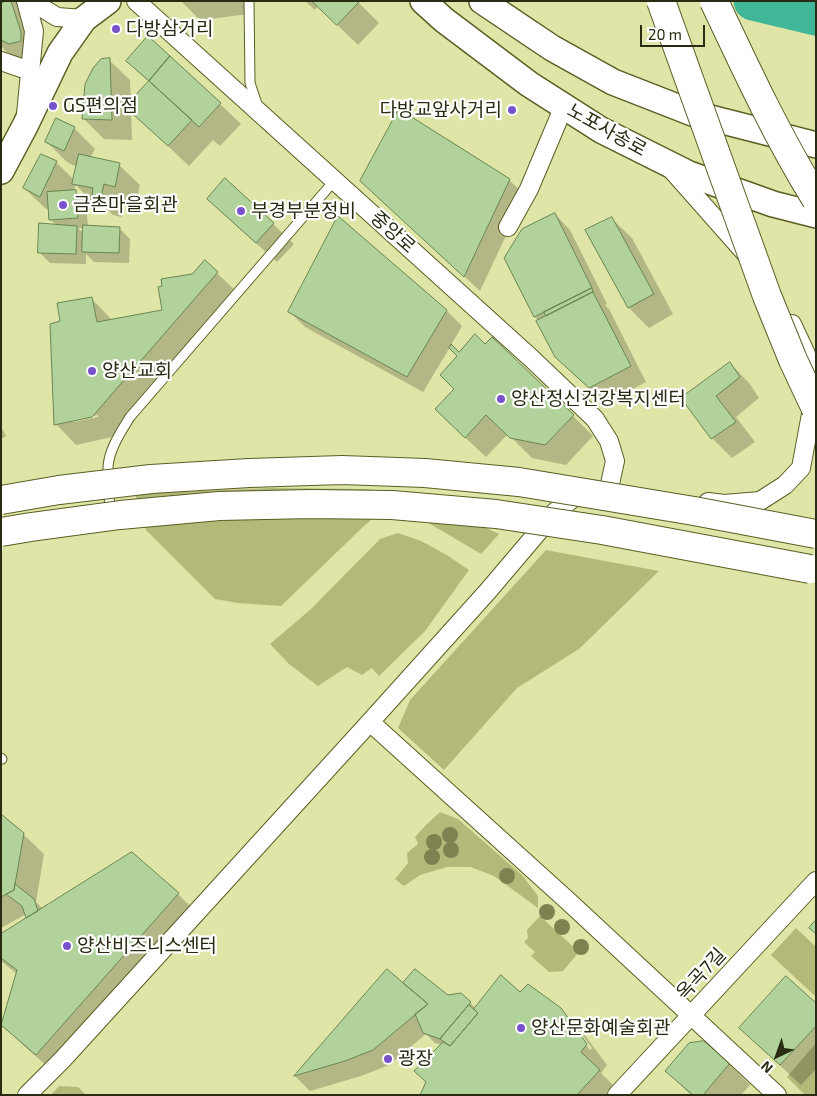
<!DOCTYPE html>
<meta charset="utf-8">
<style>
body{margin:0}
#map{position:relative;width:817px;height:1096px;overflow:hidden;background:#dfe5a7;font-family:"Exo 2",sans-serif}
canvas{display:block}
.frame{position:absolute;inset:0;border:2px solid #292b12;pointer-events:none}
.north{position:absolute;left:752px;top:1031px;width:50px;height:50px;-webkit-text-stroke:4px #fff;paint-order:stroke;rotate:222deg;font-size:14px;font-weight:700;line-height:20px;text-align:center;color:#292b12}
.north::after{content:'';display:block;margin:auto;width:18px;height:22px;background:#292b12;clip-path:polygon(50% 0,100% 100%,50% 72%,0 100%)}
.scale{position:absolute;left:640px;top:25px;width:65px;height:22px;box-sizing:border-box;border:2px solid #292b12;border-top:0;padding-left:6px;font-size:15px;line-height:18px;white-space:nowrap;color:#292b12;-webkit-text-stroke:4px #fff;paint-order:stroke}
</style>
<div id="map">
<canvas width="817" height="1096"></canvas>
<div class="frame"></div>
<div class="north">N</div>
<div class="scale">20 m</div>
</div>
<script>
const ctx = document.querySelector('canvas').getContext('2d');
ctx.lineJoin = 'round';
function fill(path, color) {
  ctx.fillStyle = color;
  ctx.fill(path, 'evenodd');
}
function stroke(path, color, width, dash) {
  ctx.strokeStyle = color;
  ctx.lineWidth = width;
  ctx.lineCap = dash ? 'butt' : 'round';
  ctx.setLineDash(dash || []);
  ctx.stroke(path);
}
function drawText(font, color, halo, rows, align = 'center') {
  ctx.font = font + ' "Exo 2","Noto Sans KR",sans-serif';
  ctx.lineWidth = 4.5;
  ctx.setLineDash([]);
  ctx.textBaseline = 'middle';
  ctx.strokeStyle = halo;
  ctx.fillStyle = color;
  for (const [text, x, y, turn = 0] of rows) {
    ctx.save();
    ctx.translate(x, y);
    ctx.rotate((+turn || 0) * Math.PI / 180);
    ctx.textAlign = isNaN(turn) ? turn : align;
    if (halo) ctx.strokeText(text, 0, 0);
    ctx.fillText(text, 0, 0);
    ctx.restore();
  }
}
fill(new Path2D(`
 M269,488L365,489L419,496L499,534L481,554L410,512H381L365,525L281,606L238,603L215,599L146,530L135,494Z
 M398,533L421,541L447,555L469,570L425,631L379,676L372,668L362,675L347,667L318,686L289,664L270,644L311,609L380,539Z
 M546,550L659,571L579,649L517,688L444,770L398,728L410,700Z
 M440,812L458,819L522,875L538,896V908L494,876L471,867H447L420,875L404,886L395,879L408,863L407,853L418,844L415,837L426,825Z
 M540,916L579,952L563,971L549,972L531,956L535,952L524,942L528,938L527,930Z
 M796,928L816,947V997L771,955Z
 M816,1043V1095H805L787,1077Z
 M59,1086L78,1087L86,1095H51Z`), '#b3b979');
fill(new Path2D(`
 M1,1H21L30,22L41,53V61L30,64L8,53L2,47V52L1,51Z
 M181,1H250L248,14L203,20L198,18Z
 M305,1H357L379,23L358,45L318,6L315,10Z
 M148,38L220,104L241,124L220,146L213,140L189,166L131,111L132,140L104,139L83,118L109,60L130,80L131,102L149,82L128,61Z
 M74,128L95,149L90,158L119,165L140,185L135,207L124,204L121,217L113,215L104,206L94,204L76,185L73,192H76L86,202L88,227L119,228L130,239L129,263L94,262L86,254V264L50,263L39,252L57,226L50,219V211L45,208L24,188L41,155L56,162L74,180L77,167L67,162L47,142ZM78,228H84V234Z
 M509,180L525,195L480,291L361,181Z
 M209,199L273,224L294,244L277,262L229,219Z
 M555,214L570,230L607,304L605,305L609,309L646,382L606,403L572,373L556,356L539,321L535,317Z
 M611,218L632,238L673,314L649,328L629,308Z
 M205,262L238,293L112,437L76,445L56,424L62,321L91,298L112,320L163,311V287L193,275ZM98,415V417L73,422V420Z
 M446,310L462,326L451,345L459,353L485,345L573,416L593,436L566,465L532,458L508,434L486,457L457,430L456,389L459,356L450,347L423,392L305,327L290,312Z
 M730,363L750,384L759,398L736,417L755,442L732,458L712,438L683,398Z
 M1,427L6,436L1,439Z
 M1,816L23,834L44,854L36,902L43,909L178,894L198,914L57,1075L23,1045L3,1024L17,974L1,961V935L28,919L26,914L1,928Z
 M387,970L404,985L470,1003L476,1008L520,994L560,1009L570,1019L566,1017L590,1050L592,1048L572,1021L581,1030L607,1065L601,1073L619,1091L616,1095H421L441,1045L435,1043L426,1034L389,1065L361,1076L310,1091L295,1076ZM478,1012L479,1014L447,1052L445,1050Z
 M816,1004V1069L801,1085L761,1048L741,1028Z
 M704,1042L729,1064L750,1085L741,1095H691L666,1071Z`), '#0003');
stroke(new Path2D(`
 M753,1L816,16`), '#42b699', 39);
const building = new Path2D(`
 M8,1H11L21,32V41L9,44L1,40V3Z
 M312,1H359V2L337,25Z
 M148,36L170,56L149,81L126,61Z
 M170,56L221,103L199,127L149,81Z
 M110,58L112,120L82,119L85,84L93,68L101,59Z
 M149,81L192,120L168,146L125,107Z
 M399,109L510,179L464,277L360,181Z
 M56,118L75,127L64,151L45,142Z
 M41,154L57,161L40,197L23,188Z
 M79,154L120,163L115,187L104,184L101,197L92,195L93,188L72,184Z
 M225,178L274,223L256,243L207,199Z
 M76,190L78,218L49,220L47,192Z
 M555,213L592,288L534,317L504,258L522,229Z
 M338,216L447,310L407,377L288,312Z
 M612,217L654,294L628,308L585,230Z
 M39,223L77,226L76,254L38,253Z
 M83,225L120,227L119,253L82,252Z
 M205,260L218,272L92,417L54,425L50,324L60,321L57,303L92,297L97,322L162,310L158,287L162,286L161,279L192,274Z
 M592,288L593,292L546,316L544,312Z
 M593,292L631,366L589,388L555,357L536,321Z
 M475,334L485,344L492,337L574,415L545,445L510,438L486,415L465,438L435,409L454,389L440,375L457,356L449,348L451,344L459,352Z
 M730,362L740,377L716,396L736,422L711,439L681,398Z
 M1,814L24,833L14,890L1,897Z
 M132,852L179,893L36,1055L1,1025L17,970L1,958V934Z
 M15,884L34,899L38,911L26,918L22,906L6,894L14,890Z
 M816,920V934L809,928Z
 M387,969L428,1004L373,1050L345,1061L294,1076Z
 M415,969L448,995L461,993L471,1002L440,1039L423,1033L415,1014L428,1004L403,983Z
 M501,975L520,992L528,984L561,1008L587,1044L581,1052L600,1070L577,1095H420L426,1082L414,1071L443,1042L450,1046L478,1013L474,1009Z
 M786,976L816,1003V1026L780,1065L739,1028Z
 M469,1005L478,1013L450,1046L440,1039Z
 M704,1041L730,1063L703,1095H693L665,1071L689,1043Z`);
fill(building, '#b2d29b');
stroke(building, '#688552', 1);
const lane = new Path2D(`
 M249,1L250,83L258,107
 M110,508C109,495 106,473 109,460C112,445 122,430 130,417L335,180
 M1,758L2,759`);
const street = new Path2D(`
 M31,1L57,17L84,19
 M136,1L531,358L595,419L609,441L615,461L610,484
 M1,61L30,71
 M26,114L34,31L26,1
 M671,169L748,256
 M508,227L529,189L564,106
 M792,324L806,354L809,377
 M708,502L724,504L760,501L785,485L801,468L814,398
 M370,722L568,901L777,1095
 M27,1095L63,1059L370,722L488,591L555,512L585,489
 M617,1095L816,881`);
const secondary = new Path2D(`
 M423,1L444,20L529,84L601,130L689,174L773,204L816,215
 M482,1L552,48L613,82L695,114L816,145
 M1,171L25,126L60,53L84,19L108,1`);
stroke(lane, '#5a5e23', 11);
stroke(street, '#5a5e23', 20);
stroke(secondary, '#5a5e23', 28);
stroke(lane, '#fff', 9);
stroke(street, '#fff', 18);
stroke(secondary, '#fff', 25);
const highwayBridge = new Path2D(`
 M661,1L767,296L793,360L816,409
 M714,1C746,69 777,136 816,199
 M1,500L59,490L151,479L249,473L342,470L425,473L519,482L694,511L816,534
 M1,532L31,527L120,515L219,506L311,504L392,505L496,514L602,530L810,569`);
stroke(highwayBridge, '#5a5e23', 30, []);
stroke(highwayBridge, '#fff', 28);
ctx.fillStyle = '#7e8251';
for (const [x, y] of [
 [450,835],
 [434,842],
 [451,850],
 [432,857],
 [507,876],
 [547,912],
 [562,927],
 [581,947]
]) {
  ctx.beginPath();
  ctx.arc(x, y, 8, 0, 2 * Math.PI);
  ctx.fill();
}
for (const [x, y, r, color] of [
 [116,29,5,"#7653cc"],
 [53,106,5,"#7653cc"],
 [512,110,5,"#7653cc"],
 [63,205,5,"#7653cc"],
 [241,211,5,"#7653cc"],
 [92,371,5,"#7653cc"],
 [501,399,5,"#7653cc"],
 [67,946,5,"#7653cc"],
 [521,1028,5,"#7653cc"],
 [388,1059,5,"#7653cc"]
]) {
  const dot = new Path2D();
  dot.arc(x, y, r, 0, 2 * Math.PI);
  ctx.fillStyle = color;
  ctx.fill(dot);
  stroke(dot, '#fff', 2);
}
drawText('19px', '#292b12', '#fff', [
 ["다방삼거리",126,29],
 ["GS편의점",63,106],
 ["다방교앞사거리",502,110,"right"],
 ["금촌마을회관",73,205],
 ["부경부분정비",251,211],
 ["양산교회",102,371],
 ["양산정신건강복지센터",511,399],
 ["양산비즈니스센터",77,946],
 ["양산문화예술회관",531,1028],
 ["광장",398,1059]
], 'left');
drawText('19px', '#292b12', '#fff', [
 ["노포사송로",607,130,29],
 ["중앙로",393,232,42],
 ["옥곡7길",701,974,-47]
]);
</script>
